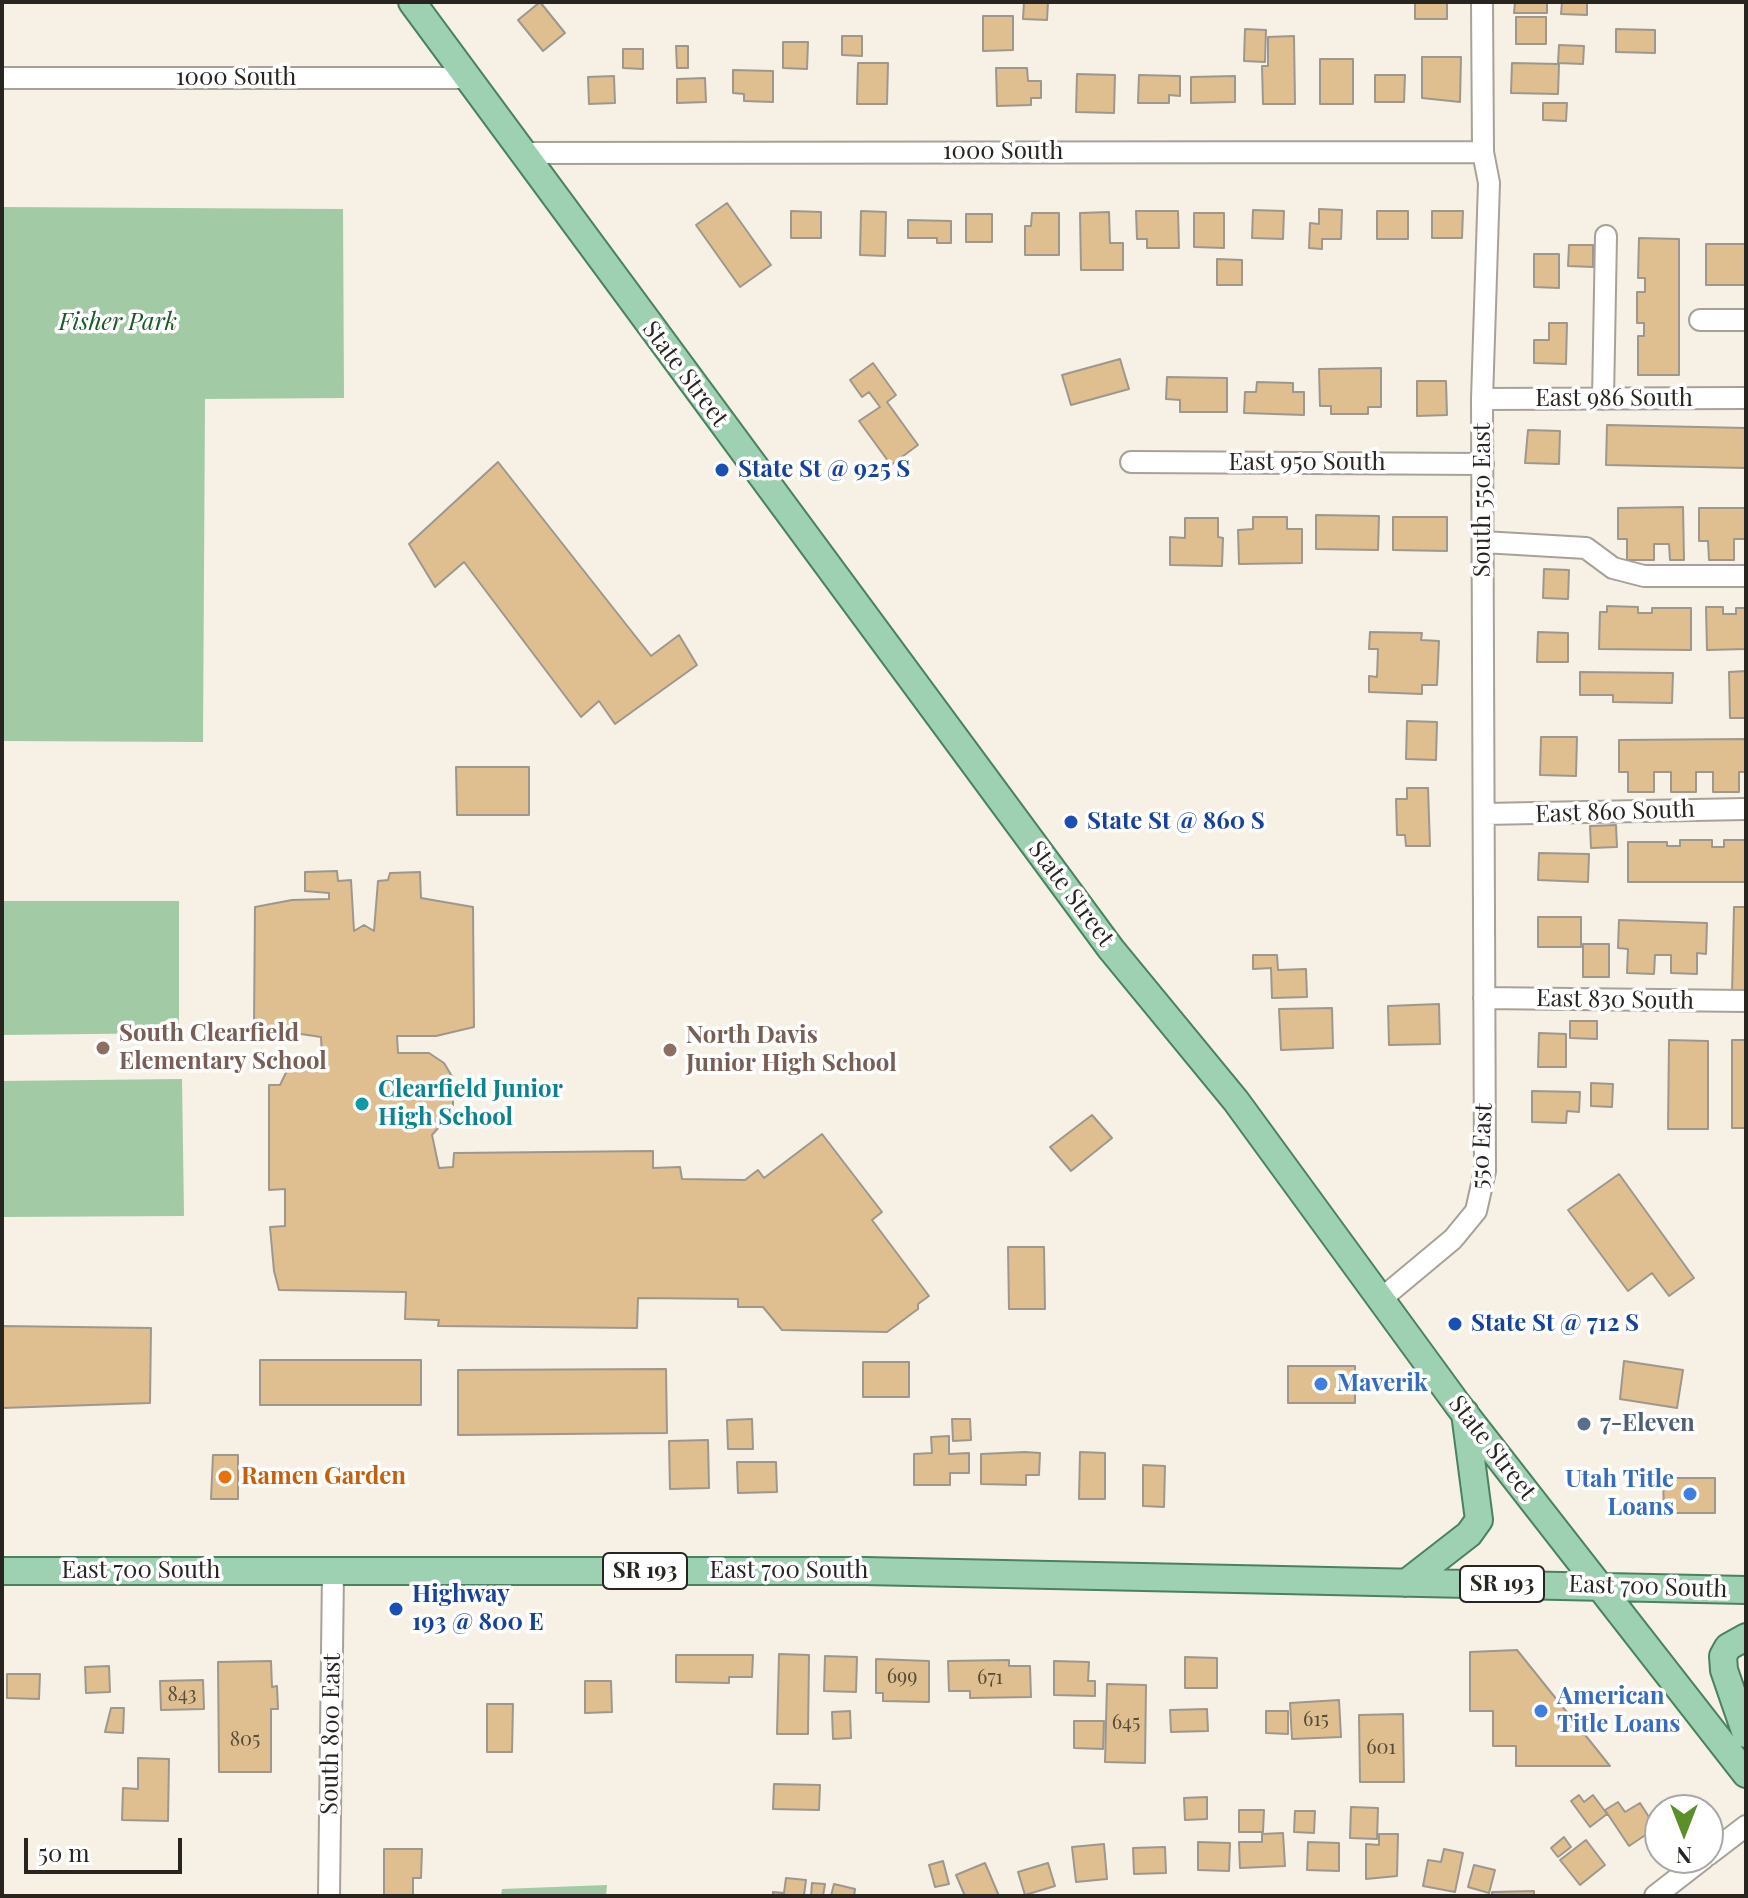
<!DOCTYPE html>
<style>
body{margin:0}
#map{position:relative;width:1748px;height:1898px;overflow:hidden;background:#f7f0e5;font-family:"Playfair Display",serif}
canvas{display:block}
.frame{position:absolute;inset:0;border:4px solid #282521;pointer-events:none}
.north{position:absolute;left:1644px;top:1794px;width:80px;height:80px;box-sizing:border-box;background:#fff;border:2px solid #a9a8a6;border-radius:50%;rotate:180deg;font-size:22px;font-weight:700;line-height:32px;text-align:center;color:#282521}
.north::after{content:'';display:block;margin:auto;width:28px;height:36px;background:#5b8f28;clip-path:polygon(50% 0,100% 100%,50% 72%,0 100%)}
.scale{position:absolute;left:24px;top:1838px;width:158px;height:36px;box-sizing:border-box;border:4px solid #282521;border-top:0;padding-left:10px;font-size:24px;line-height:28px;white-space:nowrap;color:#282521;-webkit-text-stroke:6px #fff;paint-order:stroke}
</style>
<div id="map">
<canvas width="1748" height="1898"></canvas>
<div class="frame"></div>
<div class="north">N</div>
<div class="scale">50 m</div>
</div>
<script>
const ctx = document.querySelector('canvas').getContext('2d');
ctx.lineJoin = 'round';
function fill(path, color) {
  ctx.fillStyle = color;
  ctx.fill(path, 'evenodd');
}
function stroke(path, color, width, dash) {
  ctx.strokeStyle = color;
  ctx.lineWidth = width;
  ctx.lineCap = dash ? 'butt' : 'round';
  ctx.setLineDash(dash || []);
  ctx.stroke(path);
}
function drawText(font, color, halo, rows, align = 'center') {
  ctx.font = font + ' "Playfair Display",serif';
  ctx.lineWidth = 7;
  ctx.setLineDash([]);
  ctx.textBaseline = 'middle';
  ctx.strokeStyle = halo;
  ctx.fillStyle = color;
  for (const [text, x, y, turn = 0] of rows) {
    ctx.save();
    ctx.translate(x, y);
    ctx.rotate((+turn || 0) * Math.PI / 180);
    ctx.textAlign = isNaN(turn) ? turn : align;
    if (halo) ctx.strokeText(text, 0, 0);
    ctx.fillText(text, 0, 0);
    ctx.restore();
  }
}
fill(new Path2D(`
 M2,207L343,209L344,398L205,399L203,742L2,741Z
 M2,901H179V1033L2,1035Z
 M182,1079L184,1216L2,1217V1081Z
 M607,1885L606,1896H501L502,1889Z`), '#a2caa5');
const building = new Path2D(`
 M540,2L565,33L543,51L518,20Z
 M1024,2H1048L1047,20L1023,19Z
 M1415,2H1447V19H1415Z
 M1515,2H1547V13H1514Z
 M1562,2H1587V15L1561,14Z
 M983,16H1013V50L983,51Z
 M1516,17H1546V44H1516Z
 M1245,29L1266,30L1265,62L1244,61Z
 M1616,29L1655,30V53L1616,52Z
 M842,36H862V56L842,55Z
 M1294,36L1295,104H1263L1262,66H1268V37Z
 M783,42H808L807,69L783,68Z
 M1559,45L1584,46L1583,64L1558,63Z
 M676,46H688V68H677Z
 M623,49H643V69L623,68Z
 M1422,57H1461L1460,102L1422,98Z
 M1320,59H1353V104H1320Z
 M858,63H888L887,104H857Z
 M1512,63L1559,64L1558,94L1511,93Z
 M996,68H1027L1028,81H1041V98H1031V105L997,106Z
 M733,70L773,71V102L744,101V94L733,93Z
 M1077,74L1115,75L1114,113L1076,112Z
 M1139,75L1180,76V96L1169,95V103H1138Z
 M1375,75H1405L1404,102H1375Z
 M614,76L615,103L589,104L588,77Z
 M1235,76V102L1191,103V77Z
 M705,78L706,102L677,103V79Z
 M1543,103H1567L1566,121L1543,120Z
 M727,203L771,265L740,287L696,225Z
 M1319,209L1342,210L1341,239H1322V249L1309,248L1310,223L1319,224Z
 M1253,210L1284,211L1283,239L1252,238Z
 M791,211L821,212V238H791Z
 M861,211L886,212L885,256L860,255Z
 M1136,211H1178L1179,248H1147V239H1137Z
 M1377,211H1408V239H1377Z
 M1432,211H1463L1462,238H1432Z
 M1109,212L1110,243H1123V270H1081L1080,213Z
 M1032,213H1059V255H1025V226H1031Z
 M1194,213H1224V248L1194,247Z
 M966,214H992V242H966Z
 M908,220L951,221V243H937V238H908Z
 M1639,238L1679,239V375H1638V336H1644V323H1637V292H1645V278H1638Z
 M1706,244H1746V285H1706Z
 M1569,245H1593V267L1568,266Z
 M1534,254H1559V288L1534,287Z
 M1217,259L1242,260V285H1217Z
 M1549,323H1567L1566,364L1534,363V340H1549Z
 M1120,359L1129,389L1071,405L1062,375Z
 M873,363L896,395L887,402L918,445L891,465L859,421L880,407L869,392L862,397L850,380Z
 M1381,368V407H1368V414H1331V406H1320L1319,369Z
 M1167,377L1227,378V412H1180V400L1166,399Z
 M1417,381H1446L1447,415L1417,416Z
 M1257,382L1293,383V392H1304V415L1244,413L1245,392H1256Z
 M1607,425L1746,428V468L1606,465Z
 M1528,430L1560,431L1559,464L1525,463Z
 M498,462L651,656L679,635L697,665L615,724L599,701L581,717L464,562L435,587L409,544Z
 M1683,507L1684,560H1670L1669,544H1654V560H1627V539H1618V508Z
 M1699,508H1746V539H1734V560H1709L1708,541H1699Z
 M1316,515L1379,516L1378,550L1316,549Z
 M1253,517H1287V529H1302V563L1239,564L1238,530L1253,529Z
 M1393,517H1447V551L1393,550Z
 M1185,518H1218V537L1223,538L1222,566L1170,565V537L1185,538Z
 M1544,569L1569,570L1568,599L1543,598Z
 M1607,606L1638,607V613H1652V608H1691V650L1599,649L1600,612H1607Z
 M1706,607H1723V614H1736V608H1746V649L1707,650Z
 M1370,632L1422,633L1421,640L1439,641L1437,685H1422V694L1369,692V676L1377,677L1378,649H1369Z
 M1538,632L1568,633V662H1537Z
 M1746,671V718H1730L1729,672Z
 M1580,672L1673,673L1672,703L1613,702V695H1580Z
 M1407,721L1437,722L1436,760L1406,759Z
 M1541,737H1577L1576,776L1540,775Z
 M1746,739V772H1739V792H1713V772H1696V792H1671V772H1654V792H1628V772H1619V740Z
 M456,767H529V815H457Z
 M1407,788H1428L1430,846H1406L1405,835H1397L1396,799H1407Z
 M1616,825L1617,847L1591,848L1590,826Z
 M1680,840H1712V847H1724V840H1746V882H1628V842H1667V846H1680Z
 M1539,853L1589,854L1588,882L1538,880Z
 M337,871L338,881L351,880L354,931L364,925L374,931L378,881L388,880L390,873L420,872L421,898L473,907L474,1027L436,1036H397L398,1053H429L444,1063L453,1078V1111L432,1135L439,1168L453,1167L454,1153L653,1151V1168L680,1167L682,1179L745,1180L758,1170L764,1178L822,1134L882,1212L872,1220L929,1296L918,1304V1309L887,1332L782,1330L763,1307H738V1299L638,1298L637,1328L438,1326L439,1320L405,1319L406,1292L279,1290L274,1271L270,1227L285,1226V1189L269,1190V1085H280L293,1058L322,1057L321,1037L254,1027L255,907L292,900L329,899V893L305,891V872Z
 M1734,907H1746V994H1732Z
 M1538,917H1581V947H1538Z
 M1619,920L1707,923L1706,954L1697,953V974L1671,973V955H1655L1654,974L1627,973L1628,949L1618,948Z
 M1583,944H1609V977H1583Z
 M1253,955H1277L1278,970L1306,969L1307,997L1272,998L1271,968L1253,969Z
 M1439,1004L1440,1044L1389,1045L1388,1006Z
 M1332,1008L1333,1048L1281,1050L1279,1009Z
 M1570,1021H1597V1039L1570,1038Z
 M1539,1033L1566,1034V1067H1538Z
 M1669,1040L1708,1041V1129H1668Z
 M1732,1040H1746V1128H1732Z
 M1591,1083L1613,1084L1612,1107L1591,1106Z
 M1532,1091L1580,1092L1579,1112L1567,1111L1566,1123L1532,1122Z
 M1092,1115L1112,1138L1071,1171L1050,1147Z
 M1619,1174L1694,1278L1669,1296L1652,1273L1628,1291L1568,1210Z
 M1008,1247H1044L1045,1309H1009Z
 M2,1326L151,1328L150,1403L2,1408Z
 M260,1360H421V1405H260Z
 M1624,1361L1683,1370L1677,1408L1620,1399Z
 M863,1362H909V1397H863Z
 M1288,1366H1355V1403H1288Z
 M666,1369L667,1433L458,1435V1370Z
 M752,1419L753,1449H728L727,1420Z
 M952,1419H970L971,1440L953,1441Z
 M949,1436V1454L969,1453V1473H950V1485H914V1454L932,1453L931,1437Z
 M708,1440L709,1488L670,1489L669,1441Z
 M1025,1452L1040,1453L1039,1475H1026V1485L981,1484V1454Z
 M1080,1452L1105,1453V1499H1079Z
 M213,1455H238V1499H211Z
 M737,1462H776L777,1492L738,1493Z
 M1143,1465L1165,1466L1164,1507L1143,1506Z
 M1663,1478H1715V1513H1664Z
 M1517,1650L1610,1766H1516V1746H1493V1711H1470V1652Z
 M779,1654L809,1655L808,1734H777Z
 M676,1655H753L752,1677H729V1683L676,1682Z
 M825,1656L857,1657L856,1692L824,1691Z
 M1185,1657L1217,1658V1688H1185Z
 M876,1659L929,1661V1702L883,1701V1693H876Z
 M1009,1660V1666H1030L1031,1697L970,1698V1691H949L948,1661Z
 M271,1661L272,1687L277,1686L278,1709H271V1772H219L218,1662Z
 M1054,1661L1089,1662L1088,1681H1095V1696L1054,1695Z
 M109,1666L110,1692L86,1693L85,1667Z
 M7,1674H40L39,1699L7,1698Z
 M203,1680L204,1709L161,1710L160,1681Z
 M585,1681H611L612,1712L585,1713Z
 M1107,1684L1146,1685L1145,1763L1105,1762Z
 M1339,1700L1341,1737L1292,1739L1290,1703Z
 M487,1704H513L512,1752H487Z
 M111,1708H124L123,1733L105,1732Z
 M1207,1709L1208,1731L1171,1732L1170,1710Z
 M850,1711L851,1738L833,1739L832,1712Z
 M1266,1711H1288V1734L1266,1733Z
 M1403,1714L1404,1782H1360L1359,1715Z
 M1074,1721H1104L1103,1749L1074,1748Z
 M138,1758L169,1759L168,1821L122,1820L123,1788L138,1789Z
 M774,1784L820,1785L819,1810L773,1809Z
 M1579,1795L1584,1802L1593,1795L1607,1814L1590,1827L1571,1801Z
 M1207,1797V1819L1185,1820L1184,1798Z
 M1618,1802L1625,1812L1640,1803L1656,1828L1629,1846L1605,1810Z
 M1351,1807L1378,1808L1377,1839L1350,1838Z
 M1239,1810H1264L1263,1832H1239Z
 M1295,1811H1315L1314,1833L1294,1832Z
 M1283,1833L1285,1866L1240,1868L1239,1842H1262V1834Z
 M1379,1834H1398L1397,1876L1366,1879V1844L1379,1845Z
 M1564,1837L1571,1847L1558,1857L1551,1848Z
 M1586,1840L1605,1865L1580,1885L1560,1860Z
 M1198,1842L1230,1843L1229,1871L1198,1870Z
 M1308,1842L1339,1843V1871L1307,1870Z
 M1104,1844L1107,1879L1076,1882L1072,1847Z
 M1165,1847L1166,1873L1134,1874L1133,1848Z
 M384,1849H422L421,1878H413V1895H384Z
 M1444,1849L1463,1853L1455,1892L1423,1886L1428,1860L1441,1862Z
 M943,1861L949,1884L935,1887L929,1865Z
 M985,1863L999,1896H965L956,1875Z
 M1048,1863L1055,1886L1025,1895L1018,1872Z
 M1474,1865L1495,1870L1489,1893L1468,1887Z
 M786,1878L806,1880L804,1895L811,1896L812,1883L825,1884L823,1896H773V1892L784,1893Z
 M834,1884L855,1889L854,1896H831Z
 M1534,1891V1896H1492V1892Z`);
fill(building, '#dfbf8f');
stroke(building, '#9e978e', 2);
const minor = new Path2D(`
 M2,78H469
 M522,153L1483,152
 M1700,320H1746
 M1482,399L1746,398
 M1603,399L1606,236
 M1131,462L1483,464
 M1483,542L1586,548L1613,568L1644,576H1746
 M1484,814L1746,809
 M1484,998L1746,1001
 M1381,1299L1453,1239L1476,1211L1485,1171L1482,399L1489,183L1483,152L1482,2
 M1708,1855L1746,1826
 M329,1896L333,1571
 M1655,1896L1704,1858`);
const major = new Path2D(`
 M412,2L1111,949L1236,1101L1458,1405L1746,1774
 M2,1571H865L1746,1590
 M1406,1583L1469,1534L1479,1520L1465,1413
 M1746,1637L1728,1647L1723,1656L1724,1670L1746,1734`);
stroke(minor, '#a7a197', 24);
stroke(major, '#4a815e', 30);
stroke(minor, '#fff', 20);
stroke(major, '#9ed1b2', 26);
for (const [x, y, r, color] of [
 [722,470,8,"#1a4fb4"],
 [1071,822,8,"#1a4fb4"],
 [103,1048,8,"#8d6e63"],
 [670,1050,8,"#8d6e63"],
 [362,1104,8,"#0f9aa8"],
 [1455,1324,8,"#1a4fb4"],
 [1321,1384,8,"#3f7fe0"],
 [1584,1424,8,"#5c6f8a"],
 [225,1477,8,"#e8710a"],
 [1690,1494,8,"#3f7fe0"],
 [396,1609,8,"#1a4fb4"],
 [1541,1711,8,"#3f7fe0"]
]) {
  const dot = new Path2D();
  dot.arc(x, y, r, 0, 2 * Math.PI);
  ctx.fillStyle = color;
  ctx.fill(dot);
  stroke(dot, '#fff', 3);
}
drawText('20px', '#564c3c', null, [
 ["699",902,1677],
 ["671",990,1678],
 ["843",182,1695],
 ["615",1316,1720],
 ["645",1126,1723],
 ["805",245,1740],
 ["601",1381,1748]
]);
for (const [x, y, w] of [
 [645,1571,84],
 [1502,1584,84]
]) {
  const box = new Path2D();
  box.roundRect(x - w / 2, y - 18, w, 36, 6);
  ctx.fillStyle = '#fff';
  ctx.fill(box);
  stroke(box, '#282521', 2);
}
drawText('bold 22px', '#282521', null, [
 ["SR 193",645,1571],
 ["SR 193",1502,1584]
]);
drawText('24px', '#282521', '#fff', [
 ["1000 South",236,78],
 ["1000 South",1003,152],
 ["State Street",685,374,53],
 ["East 986 South",1614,399],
 ["East 950 South",1307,463],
 ["South 550 East",1483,500,-90],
 ["East 860 South",1615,812,-2],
 ["State Street",1071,894,53],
 ["East 830 South",1615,1000,1],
 ["550 East",1482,1146,-87],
 ["State Street",1492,1448,52],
 ["East 700 South",141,1571],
 ["East 700 South",789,1571],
 ["East 700 South",1648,1587,2],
 ["South 800 East",331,1734,-89]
]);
drawText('italic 24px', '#1a5927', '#fff', [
 ["Fisher Park",118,323]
]);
drawText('bold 24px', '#164399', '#fff', [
 ["State St @ 925 S",738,470],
 ["State St @ 860 S",1087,822],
 ["State St @ 712 S",1471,1324],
 ["Highway",412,1595],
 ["193 @ 800 E",412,1623]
], 'left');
drawText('bold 24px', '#785e54', '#fff', [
 ["South Clearfield",119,1034],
 ["Elementary School",119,1062],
 ["North Davis",686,1036],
 ["Junior High School",686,1064]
], 'left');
drawText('bold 24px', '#0d838f', '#fff', [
 ["Clearfield Junior",378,1090],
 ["High School",378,1118]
], 'left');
drawText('bold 24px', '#366cbe', '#fff', [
 ["Maverik",1337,1384],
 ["Utah Title",1674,1480,"right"],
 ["Loans",1674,1508,"right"],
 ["American",1557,1697],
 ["Title Loans",1557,1725]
], 'left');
drawText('bold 24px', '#4e5e75', '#fff', [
 ["7-Eleven",1600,1424]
], 'left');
drawText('bold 24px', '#c56008', '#fff', [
 ["Ramen Garden",241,1477]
], 'left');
</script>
